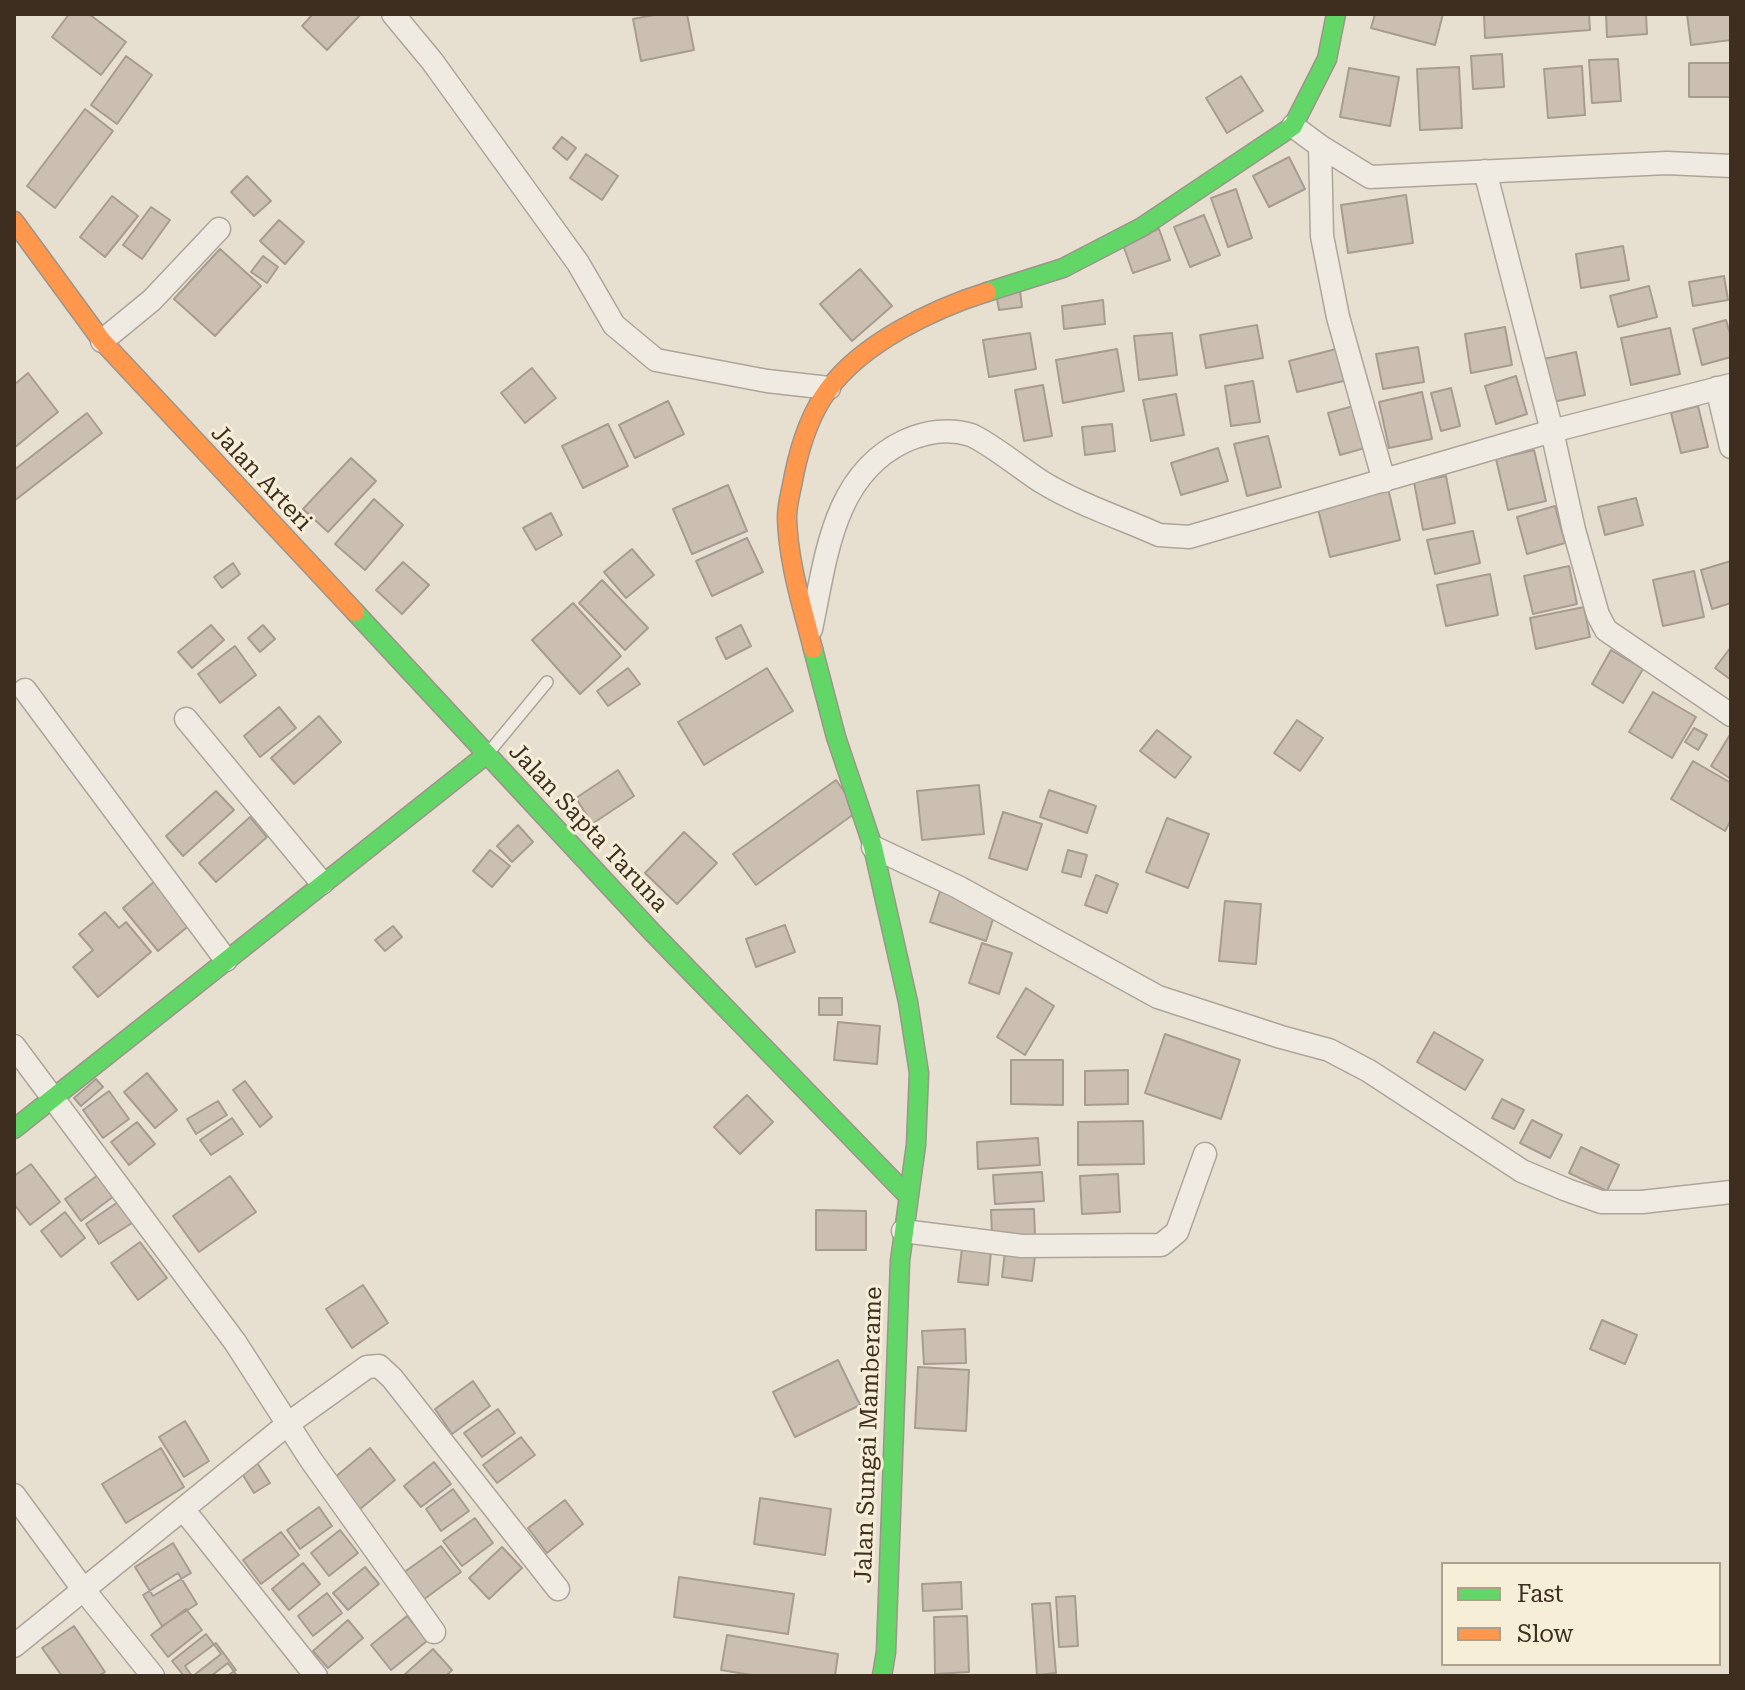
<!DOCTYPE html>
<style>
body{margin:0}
#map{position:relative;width:1745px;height:1690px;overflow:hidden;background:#e7e0d1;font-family:"Roboto Serif",serif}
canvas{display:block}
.frame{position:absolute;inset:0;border:16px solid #3d2e20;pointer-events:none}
.legend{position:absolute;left:1441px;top:1562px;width:280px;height:104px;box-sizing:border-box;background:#f7eed8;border:2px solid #ada18e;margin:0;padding:10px 14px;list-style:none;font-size:24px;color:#3d2e20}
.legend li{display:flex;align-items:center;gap:16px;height:40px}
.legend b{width:40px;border:2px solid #ada18e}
</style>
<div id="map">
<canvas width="1745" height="1690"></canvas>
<div class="frame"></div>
<ul class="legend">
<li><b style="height:10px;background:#63d668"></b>Fast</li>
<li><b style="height:10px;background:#ff974d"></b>Slow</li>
</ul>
</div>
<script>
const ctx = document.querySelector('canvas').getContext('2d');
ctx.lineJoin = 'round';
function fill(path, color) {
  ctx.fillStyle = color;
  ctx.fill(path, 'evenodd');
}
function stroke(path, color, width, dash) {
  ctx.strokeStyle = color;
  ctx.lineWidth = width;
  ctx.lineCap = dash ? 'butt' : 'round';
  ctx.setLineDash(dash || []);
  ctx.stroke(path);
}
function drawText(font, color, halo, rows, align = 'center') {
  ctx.font = font + ' "Roboto Serif",serif';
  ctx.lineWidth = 6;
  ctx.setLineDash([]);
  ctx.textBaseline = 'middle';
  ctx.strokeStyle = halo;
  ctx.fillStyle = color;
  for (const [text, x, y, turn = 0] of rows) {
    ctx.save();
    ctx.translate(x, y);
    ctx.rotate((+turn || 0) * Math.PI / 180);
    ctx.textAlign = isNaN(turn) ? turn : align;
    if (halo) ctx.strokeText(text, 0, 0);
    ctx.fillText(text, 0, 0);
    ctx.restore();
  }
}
const building = new Path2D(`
 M69,14H89L126,42L101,75L52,37Z
 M313,14H361L327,50L302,26Z
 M659,14H687L694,50L641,61L633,19Z
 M1375,14H1443L1435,45L1371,28Z
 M1484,14H1589L1590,30L1485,38Z
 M1606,14H1646L1647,34L1607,37Z
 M1687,14H1731V40L1691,45Z
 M1502,54L1504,87L1473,89L1471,56Z
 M126,56L152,75L117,124L91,105Z
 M1618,59L1621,101L1592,103L1589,60Z
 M1689,63H1731V97H1689Z
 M1582,66L1585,115L1548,118L1544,69Z
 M1459,67L1462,128L1420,130L1417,69Z
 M1349,68L1399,77L1390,126L1340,117Z
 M1241,76L1263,111L1227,133L1206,98Z
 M85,109L113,131L55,208L27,186Z
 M562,137L576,148L567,160L553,148Z
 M586,154L618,176L602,200L570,178Z
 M1289,157L1305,189L1269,207L1253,176Z
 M247,176L271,201L254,216L231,192Z
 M1236,189L1252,238L1228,247L1211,198Z
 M1406,195L1413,243L1348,253L1341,205Z
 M112,196L138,216L105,257L80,237Z
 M151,207L170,220L142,259L123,245Z
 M1204,215L1220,255L1190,267L1174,227Z
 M279,220L304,242L285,264L260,241Z
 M1159,229L1170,260L1133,273L1122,242Z
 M1623,246L1629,280L1581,288L1576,254Z
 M220,249L261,286L215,336L174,299Z
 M263,256L278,267L267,283L251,272Z
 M860,269L892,306L852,341L820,304Z
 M1724,276L1728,300L1693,306L1689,282Z
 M1649,286L1657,317L1618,327L1610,296Z
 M1020,290L1022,307L999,310L996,293Z
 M1103,300L1105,324L1064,329L1062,306Z
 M1726,320L1731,337V357L1702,365L1693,329Z
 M1257,325L1263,358L1206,368L1200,335Z
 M1505,327L1512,365L1471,373L1465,334Z
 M1670,328L1680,374L1631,385L1621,338Z
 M1030,333L1036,369L989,377L983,340Z
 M1172,333L1177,375L1139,380L1134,336Z
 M1344,347L1352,379L1297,392L1289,361Z
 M1418,347L1424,382L1383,389L1376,354Z
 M1117,349L1124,391L1063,403L1056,360Z
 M1576,352L1585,395L1548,403L1539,360Z
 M532,368L556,398L525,423L501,393Z
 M28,373L58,412L14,448V385Z
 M1516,376L1527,414L1496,424L1485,386Z
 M1253,381L1260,422L1231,426L1225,386Z
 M1043,385L1052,436L1024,441L1015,390Z
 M1451,388L1460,426L1441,431L1431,393Z
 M1422,392L1432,439L1389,448L1379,402Z
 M1176,394L1184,435L1151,441L1143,400Z
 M668,401L684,434L635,458L619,425Z
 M1361,404L1372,446L1340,455L1328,413Z
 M1698,406L1708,447L1681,453L1671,413Z
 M87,413L102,433L14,501V470Z
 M608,424L628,466L583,488L562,446Z
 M1112,424L1115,451L1085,455L1082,427Z
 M1268,436L1281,487L1247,496L1234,444Z
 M1218,448L1228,481L1181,495L1171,463Z
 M1534,450L1546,501L1508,510L1496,459Z
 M351,458L376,481L328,532L303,509Z
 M1446,476L1455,523L1423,530L1414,482Z
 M728,485L747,531L692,554L673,509Z
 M1388,488L1400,540L1330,557L1317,505Z
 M1636,498L1643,525L1605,535L1598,507Z
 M374,499L403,525L365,570L335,544Z
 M1555,506L1565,543L1527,554L1517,517Z
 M551,513L562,535L536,550L523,528Z
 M1473,531L1480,563L1435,574L1427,540Z
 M747,538L763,572L712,596L696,561Z
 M632,549L654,575L626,598L604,572Z
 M1731,561V603L1712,609L1701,570Z
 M403,562L429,585L402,614L376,590Z
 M233,563L240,574L222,588L214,577Z
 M1569,566L1577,604L1533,614L1524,576Z
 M1694,571L1704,617L1663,626L1653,580Z
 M1490,574L1498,615L1446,626L1437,585Z
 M602,580L648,628L625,650L579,603Z
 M573,603L621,656L580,694L532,640Z
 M1584,607L1590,637L1536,649L1530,618Z
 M211,625L224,640L192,668L178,652Z
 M263,625L275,639L260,652L248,638Z
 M741,625L751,646L726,659L716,638Z
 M235,646L256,675L220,703L198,674Z
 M1731,647V680L1715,668Z
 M1611,650L1643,669L1623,703L1592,684Z
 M628,668L640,684L608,706L597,691Z
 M767,668L793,711L704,765L678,722Z
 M1653,692L1696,717L1672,758L1629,732Z
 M279,707L296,728L260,757L244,736Z
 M319,716L341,742L294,784L271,758Z
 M1297,720L1323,738L1300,771L1274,753Z
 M1694,728L1707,735L1698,750L1685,742Z
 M1157,730L1191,757L1175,778L1140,751Z
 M1731,733V779L1711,766Z
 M1693,761L1731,783V820L1725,831L1671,799Z
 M618,770L634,796L592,824L576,798Z
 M836,780L858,811L756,885L733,854Z
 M979,785L984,834L922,840L917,791Z
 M1049,790L1096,806L1087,833L1040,817Z
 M216,791L234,810L183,856L166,836Z
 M1003,812L1042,824L1027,870L989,858Z
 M250,817L267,837L216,882L199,863Z
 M1167,818L1209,834L1188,888L1146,872Z
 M518,825L533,842L512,862L497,846Z
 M684,832L717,863L677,904L645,873Z
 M490,850L510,866L492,887L473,871Z
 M1068,850L1087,855L1081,877L1062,872Z
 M1096,875L1118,884L1107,913L1085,905Z
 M155,881L191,924L158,951L123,908Z
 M940,891L996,910L986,941L930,922Z
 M1225,901L1261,904L1256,964L1219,961Z
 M105,912L119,928L126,922L151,952L98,997L73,967L93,950L79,934Z
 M785,925L795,952L756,967L746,939Z
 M393,926L402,937L385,951L375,940Z
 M982,943L1012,953L999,994L969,983Z
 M1026,988L1054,1006L1025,1055L997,1037Z
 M819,998H842V1015H819Z
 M838,1022L880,1026L877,1064L834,1060Z
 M1434,1032L1483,1060L1465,1090L1417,1062Z
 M1165,1034L1240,1060L1221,1119L1145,1093Z
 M1011,1060H1063V1105L1011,1104Z
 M1128,1070V1104L1085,1105V1071Z
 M147,1073L177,1110L155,1128L124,1092Z
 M96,1079L103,1087L81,1106L74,1098Z
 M245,1081L272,1117L260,1127L233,1090Z
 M109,1091L129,1119L103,1138L83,1110Z
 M747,1095L773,1122L740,1154L714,1127Z
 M1502,1099L1524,1110L1514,1129L1492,1118Z
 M218,1101L227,1115L196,1134L187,1119Z
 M232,1118L243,1134L211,1155L200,1140Z
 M1532,1120L1562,1135L1550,1158L1520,1143Z
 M1143,1121L1144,1164L1078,1165V1122Z
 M137,1122L155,1144L129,1165L111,1142Z
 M1038,1138L1040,1165L978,1169L977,1142Z
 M1581,1147L1619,1165L1607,1191L1569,1173Z
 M31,1164L60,1202L30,1225L14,1204V1176Z
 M1042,1172L1044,1201L995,1204L993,1175Z
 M1118,1174L1120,1212L1082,1214L1080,1176Z
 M98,1175L114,1196L81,1221L65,1199Z
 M230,1176L256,1212L199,1252L173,1216Z
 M118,1202L132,1223L99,1244L86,1224Z
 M1034,1209L1035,1235L992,1236L991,1210Z
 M816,1210L866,1211V1250H816Z
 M65,1212L85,1238L61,1257L41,1231Z
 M140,1242L167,1278L138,1300L111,1263Z
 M962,1248L991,1251L988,1285L958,1282Z
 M1005,1252L1035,1256L1032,1281L1002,1277Z
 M363,1285L388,1323L352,1348L326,1309Z
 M1602,1320L1637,1335L1625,1364L1590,1349Z
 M965,1329L966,1363L924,1364L922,1331Z
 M838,1360L860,1405L795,1437L773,1392Z
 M918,1367L969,1370L966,1431L915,1428Z
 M473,1381L490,1406L452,1434L435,1409Z
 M498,1409L515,1433L482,1457L464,1433Z
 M185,1421L209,1461L184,1477L159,1437Z
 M521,1437L535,1455L497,1483L483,1465Z
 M161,1448L184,1487L126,1523L102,1484Z
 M370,1448L395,1480L359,1510L334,1478Z
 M254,1458L270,1483L254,1493L238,1467Z
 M434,1462L451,1484L421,1507L404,1486Z
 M453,1489L469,1511L441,1531L426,1509Z
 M760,1498L831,1509L825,1555L754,1544Z
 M565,1500L583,1524L547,1553L528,1528Z
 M319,1507L332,1526L300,1549L287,1530Z
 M475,1518L493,1543L462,1566L443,1541Z
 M340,1530L358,1553L329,1576L311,1553Z
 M281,1532L299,1555L261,1584L243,1560Z
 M173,1543L191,1573L153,1596L135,1567Z
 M441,1546L461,1572L423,1600L403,1573Z
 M502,1547L522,1568L489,1599L469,1578Z
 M303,1563L320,1584L289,1610L272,1589Z
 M365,1567L379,1584L348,1610L333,1593Z
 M178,1573L197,1604L162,1626L143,1595Z
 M679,1577L794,1594L788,1634L674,1617Z
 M961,1582L962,1609L923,1611L922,1584Z
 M327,1593L342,1613L313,1636L298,1616Z
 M1075,1596L1078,1646L1059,1647L1056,1597Z
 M1050,1603L1056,1673L1037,1675L1032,1604Z
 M186,1609L202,1630L168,1657L151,1635Z
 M407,1616L427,1641L391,1670L371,1645Z
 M967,1616L969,1672L935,1674L934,1617Z
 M348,1620L363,1638L328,1668L313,1651Z
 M74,1626L105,1672L98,1676H62L42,1648Z
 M206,1634L221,1654L193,1676H184L172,1661Z
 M727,1635L838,1654L835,1676H757L721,1670Z
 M216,1643L236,1670L227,1676H192L185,1666Z
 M433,1649L452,1670L446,1676H403Z
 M228,1663L237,1676H211Z`);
fill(building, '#cbbfb2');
stroke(building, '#a89c90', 2);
const lane = new Path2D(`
 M490,751L547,682`);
const street = new Path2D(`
 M393,14L432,61L578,263L614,325L656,360L767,381L829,388
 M1293,126L1320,146L1370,177L1667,163L1731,166
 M1320,146L1322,236L1338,317L1384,481
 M1485,171L1552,431L1574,530L1598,615L1606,630L1731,715
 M102,341L152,300L219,229
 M1717,388L1731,447
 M811,629C826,560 832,475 905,441C925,432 949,428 971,435C990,443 1023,470 1042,482C1078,504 1121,518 1159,535L1189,537L1552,431L1731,385
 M25,690L226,960
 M186,719L322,883
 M873,847L958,887L1158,997L1281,1037L1329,1050L1369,1071L1522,1171L1567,1190L1601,1202H1642L1731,1192
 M14,1046L235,1342L311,1460L434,1632
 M903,1231L1022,1246L1161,1245L1177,1232L1205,1154
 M14,1495L83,1589L153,1676
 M183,1509L316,1676
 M14,1646L289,1423L367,1367L379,1366L392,1378L558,1589`);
const fast = new Path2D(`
 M987,292L1063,268L1142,227L1293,126L1327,59L1336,14
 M355,612L652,932L907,1195
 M813,649L836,737L873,847L908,1002L919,1073L916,1145L900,1261L886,1652L882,1676
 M14,1129L487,754`);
const slow = new Path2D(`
 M14,221L102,341L355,612
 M813,649C802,605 788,562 787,517C787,503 792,488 794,475C800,446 810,414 828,390C862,343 933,309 987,292`);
stroke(lane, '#ada599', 14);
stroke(street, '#ada599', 25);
stroke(fast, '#9c958a', 21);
stroke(slow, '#9c958a', 21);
stroke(lane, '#efebe3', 11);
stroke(street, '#efebe3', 22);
stroke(fast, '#63d668', 18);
stroke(slow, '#ff974d', 18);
drawText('24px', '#3d2e20', '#f7eed8', [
 ["Jalan Arteri",261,478,47],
 ["Jalan Sapta Taruna",588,828,47],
 ["Jalan Sungai Mamberame",869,1435,-88]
]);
</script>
